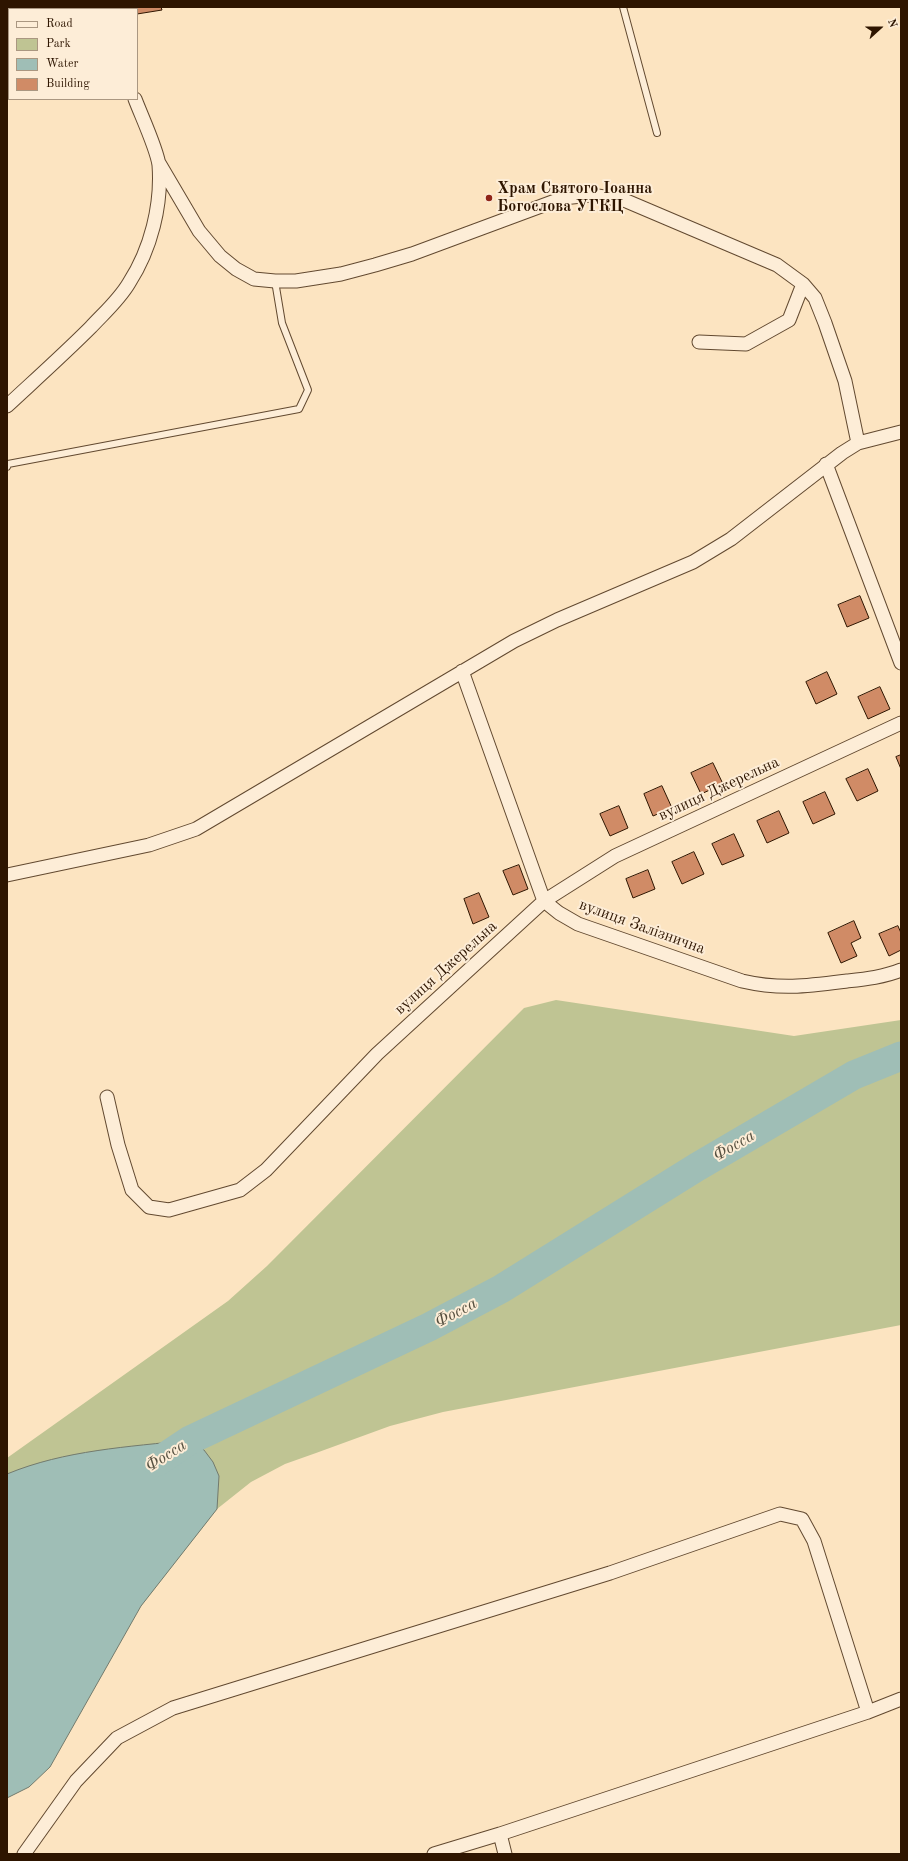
<!DOCTYPE html>
<meta charset="utf-8">
<style>
body{margin:0}
#map{position:relative;width:908px;height:1861px;overflow:hidden;background:#fce4c1;font-family:"Old Standard TT",serif}
canvas{display:block}
.frame{position:absolute;inset:0;border:8px solid #2e1500;pointer-events:none}
.legend{position:absolute;left:8px;top:8px;width:130px;height:92px;box-sizing:border-box;background:#fdedd7;border:1px solid #aa9781;margin:0;padding:5px 7px;list-style:none;font-size:12px;color:#2e1500}
.legend li{display:flex;align-items:center;gap:8px;height:20px}
.legend b{width:20px;border:1px solid #aa9781}
.north{position:absolute;left:860px;top:8px;width:40px;height:40px;-webkit-text-stroke:3px #fdedd7;paint-order:stroke;rotate:69deg;font-size:11px;font-weight:700;line-height:16px;text-align:center;color:#2e1500}
.north::after{content:'';display:block;margin:auto;width:14px;height:18px;background:#2e1500;clip-path:polygon(50% 0,100% 100%,50% 72%,0 100%)}
</style>
<div id="map">
<canvas width="908" height="1861"></canvas>
<div class="frame"></div>
<ul class="legend">
<li><b style="height:5px;background:#fdedd7"></b>Road</li>
<li><b style="height:11px;background:#bfc493"></b>Park</li>
<li><b style="height:11px;background:#9fbeb6"></b>Water</li>
<li><b style="height:11px;background:#d08b66"></b>Building</li>
</ul>
<div class="north">N</div>
</div>
<script>
const ctx = document.querySelector('canvas').getContext('2d');
ctx.lineJoin = 'round';
function fill(path, color) {
  ctx.fillStyle = color;
  ctx.fill(path, 'evenodd');
}
function stroke(path, color, width, dash) {
  ctx.strokeStyle = color;
  ctx.lineWidth = width;
  ctx.lineCap = dash ? 'butt' : 'round';
  ctx.setLineDash(dash || []);
  ctx.stroke(path);
}
function drawText(font, color, halo, rows, align = 'center') {
  ctx.font = font + ' "Old Standard TT",serif';
  ctx.lineWidth = 4;
  ctx.setLineDash([]);
  ctx.textBaseline = 'middle';
  ctx.strokeStyle = halo;
  ctx.fillStyle = color;
  for (const [text, x, y, turn = 0] of rows) {
    ctx.save();
    ctx.translate(x, y);
    ctx.rotate((+turn || 0) * Math.PI / 180);
    ctx.textAlign = isNaN(turn) ? turn : align;
    if (halo) ctx.strokeText(text, 0, 0);
    ctx.fillText(text, 0, 0);
    ctx.restore();
  }
}
fill(new Path2D(`
 M556,1000L794,1036L901,1020V1325L443,1412L390,1426L316,1453L285,1464L251,1482L217,1509L141,1606L7,1516V1458L228,1301L267,1266L524,1008Z`), '#bfc493');
const water = new Path2D(`
 M190,1440L204,1450L213,1462L219,1476L217,1509L141,1606L50,1767L29,1787L7,1798V1474C65,1450 128,1447 190,1440Z`);
fill(water, '#9fbeb6');
stroke(water, '#727a6d', 1);
stroke(new Path2D(`
 M157,1462L190,1440L429,1327L501,1289L697,1167L854,1075L901,1056`), '#9fbeb6', 29);
const building = new Path2D(`
 M8,7H54L55,9H9V11Z
 M115,7H161L162,10L137,14V9H116Z
 M860,596L869,618L847,627L838,605Z
 M827,672L837,694L816,704L806,682Z
 M880,687L890,709L868,719L858,697Z
 M901,755V769L896,757Z
 M713,763L723,784L701,794L691,773Z
 M868,769L878,791L857,801L846,779Z
 M662,786L672,808L653,816L644,794Z
 M825,792L835,814L813,824L803,802Z
 M619,806L628,828L610,836L600,814Z
 M779,811L789,833L767,843L757,821Z
 M734,834L744,856L722,865L712,844Z
 M694,852L704,874L682,884L672,862Z
 M519,865L528,889L513,895L503,871Z
 M648,870L655,889L633,898L626,879Z
 M479,893L489,917L473,924L464,899Z
 M854,921L861,938L851,943L857,956L841,963L828,933Z
 M898,926L901,933V950L889,956L879,934Z`);
fill(building, '#d08b66');
stroke(building, '#2e1500', 1);
const service = new Path2D(`
 M623,7L657,133
 M7,467L8,464L299,409L308,390L282,323L275,281`);
const minor = new Path2D(`
 M100,7V9
 M159,163L199,231L220,256L236,269L254,279L275,281H296L341,274L375,265L412,254L563,198L591,195L624,200L777,265L803,284L815,298L825,323L845,381L858,443
 M699,342L746,344L789,320L803,284
 M7,406C35,380 64,354 91,327C104,313 119,300 129,283C151,249 162,205 159,165C157,149 141,115 135,99
 M826,464L901,663
 M462,671L544,901L559,913L578,924L742,981C781,990 808,986 847,981C865,979 884,977 901,970
 M7,875L149,845L196,829L514,641L557,620L693,562L731,539L842,453L858,443L901,432
 M107,1097L118,1145L132,1190L149,1207L169,1210L240,1190L266,1170L377,1054L544,901L615,856L901,723
 M24,1854L76,1781L117,1738L173,1708L610,1573L780,1514L802,1519L814,1541L868,1712
 M434,1854L500,1834
 M505,1854L500,1834L868,1712L901,1699`);
stroke(service, '#624930', 8);
stroke(minor, '#624930', 15);
stroke(service, '#fdedd7', 6);
stroke(minor, '#fdedd7', 13);
for (const [x, y, r, color] of [
 [489,198,4,"#8f2418"]
]) {
  const dot = new Path2D();
  dot.arc(x, y, r, 0, 2 * Math.PI);
  ctx.fillStyle = color;
  ctx.fill(dot);
  stroke(dot, '#fdedd7', 1.5);
}
drawText('bold 16px', '#2e1500', '#fdedd7', [
 ["Храм Святого Іоанна",497,189],
 ["Богослова УГКЦ",497,207]
], 'left');
drawText('16px', '#2e1500', '#fdedd7', [
 ["вулиця Джерельна",719,789,-25],
 ["вулиця Залізнична",642,927,20],
 ["вулиця Джерельна",446,968,-42]
]);
drawText('italic 17px', '#565040', '#fdedd7', [
 ["Фосса",734,1146,-30],
 ["Фосса",456,1313,-28],
 ["Фосса",166,1456,-33]
]);
</script>
